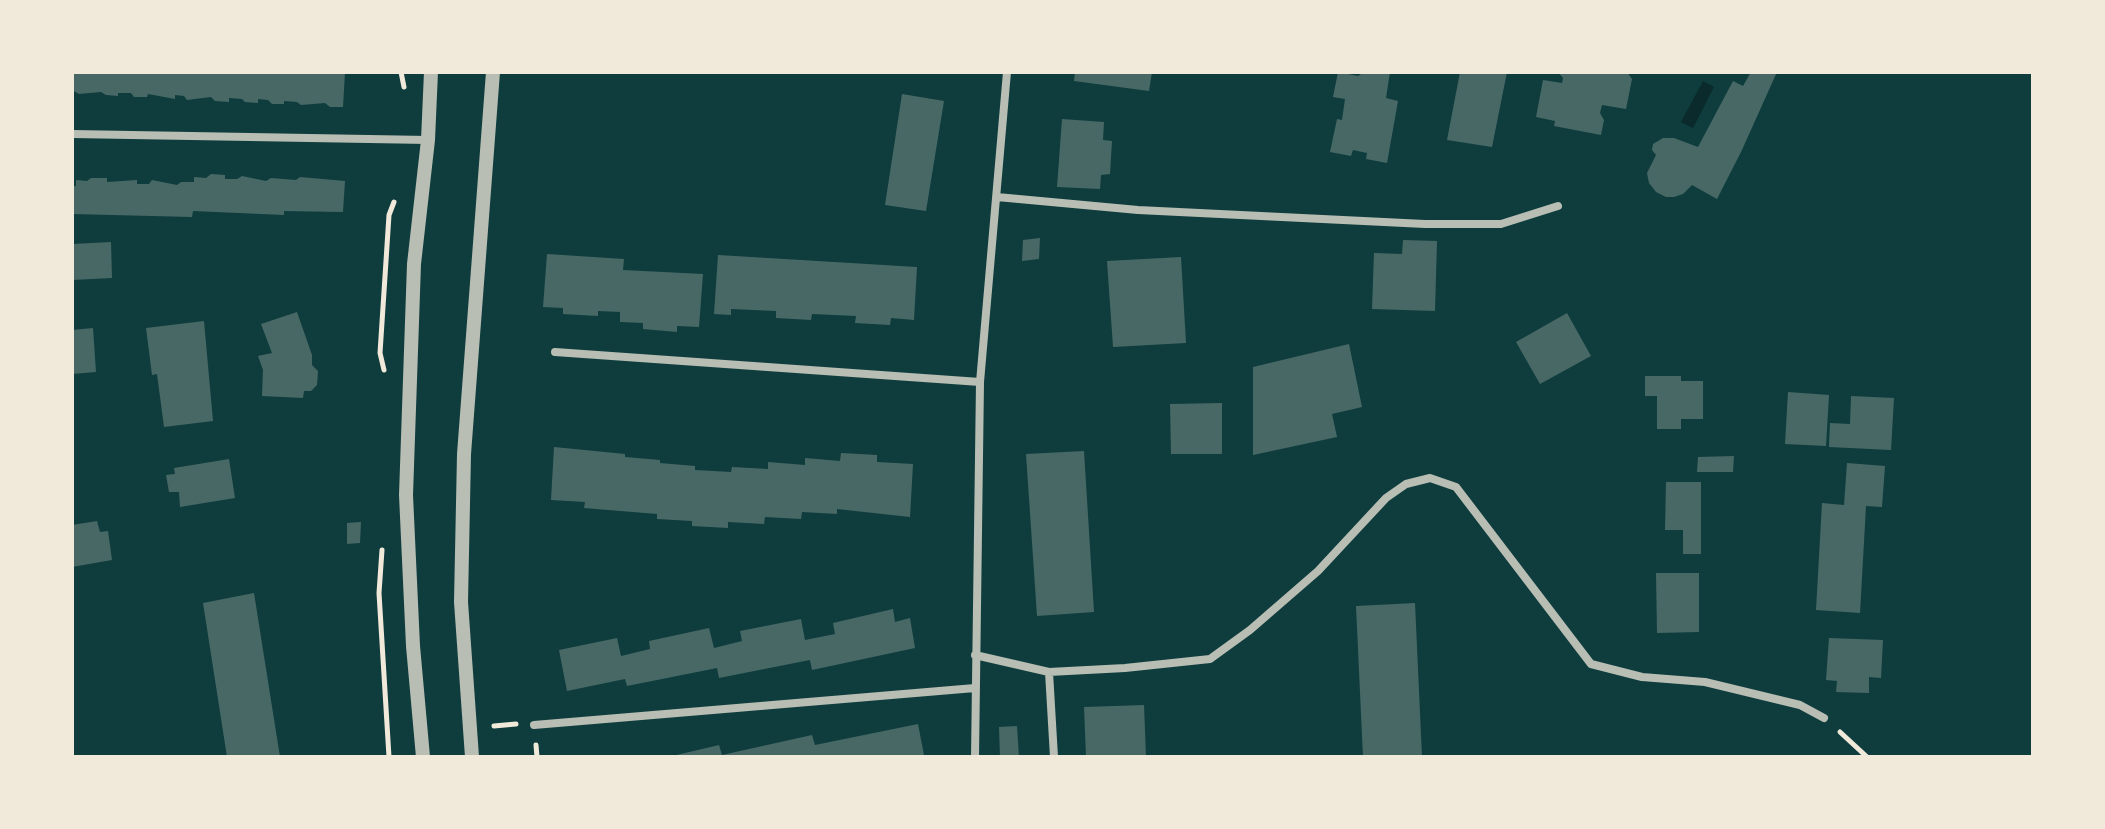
<!DOCTYPE html>
<style>
body{margin:0}
#map{position:relative;width:2105px;height:829px;overflow:hidden;background:#0f3d3e;font-family:Barlow,sans-serif}
canvas{display:block}
.frame{position:absolute;inset:0;border:74px solid #f1e9da;pointer-events:none}
</style>
<div id="map">
<canvas width="2105" height="829"></canvas>
<div class="frame"></div>
</div>
<script>
const ctx = document.querySelector('canvas').getContext('2d');
ctx.lineJoin = 'round';
function fill(path, color) {
  ctx.fillStyle = color;
  ctx.fill(path, 'evenodd');
}
function stroke(path, color, width, dash) {
  ctx.strokeStyle = color;
  ctx.lineWidth = width;
  ctx.lineCap = dash ? 'butt' : 'round';
  ctx.setLineDash(dash || []);
  ctx.stroke(path);
}
fill(new Path2D(`
 M1703,81L1714,87L1693,128L1681,122Z`), '#0a2a2b');
fill(new Path2D(`
 M72,72H345L343,107H330L325,103L301,105L297,102L284,101V104H272L268,100L258,99V103L245,102L242,99L229,98V102L215,101L211,97L187,100L184,96L175,95V99L148,94L147,97H134L131,93H118V96L106,95L101,92L79,94L72,90Z
 M1075,72H1152L1149,91L1074,81Z
 M1338,72L1358,76L1364,72H1390L1386,98L1398,101L1387,163L1366,159L1367,153L1353,150L1351,156L1330,152L1337,119L1342,120L1345,99L1333,97Z
 M1460,72H1507L1492,147L1447,140Z
 M1558,72H1627L1632,79L1626,109L1602,105L1600,113L1604,120L1601,135L1554,126L1555,121L1536,117L1543,80L1562,83L1563,78Z
 M1751,72H1777L1741,152L1717,199L1692,185L1683,194L1674,197H1666L1656,192L1649,183L1647,173L1656,155L1652,150L1653,144L1663,138H1674L1698,147L1733,81L1743,86Z
 M902,94L944,101L926,211L885,205Z
 M1062,119L1104,122L1103,140L1112,141L1110,174L1101,175L1100,189L1057,187Z
 M211,174L225,175V179H237L242,176L266,181L271,178L296,180L300,177L345,181L343,212L284,211V215L193,211L192,217L72,214V186H76V180L87,181L91,178H107V182L137,180V184H149L152,180L177,185L181,182H194V177L206,178Z
 M1040,238L1039,259L1022,261L1023,240Z
 M1403,240L1437,241L1435,311L1372,309L1374,253L1402,254Z
 M111,242L112,278L72,280V244Z
 M547,254L624,259L623,270L703,274L699,327L677,326V332L643,329V323L620,322V312L598,311V316L563,314V308L543,307Z
 M718,255L917,267L914,320L891,318L890,325L855,323L856,316L812,314L811,320L776,318V311L731,309V315L714,314Z
 M1181,257L1186,343L1113,347L1107,261Z
 M297,312L312,355V365L318,371L317,385L311,391H304L303,398L262,396L263,370L258,356L272,353L261,324Z
 M1567,313L1591,356L1540,384L1516,342Z
 M204,321L213,421L164,427L157,374L152,375L146,328Z
 M93,328L96,372L72,374V330Z
 M1349,344L1362,407L1332,414L1337,437L1253,455V367Z
 M1645,376H1681V381H1703V419H1681V429H1657V396H1645Z
 M1788,392L1829,395L1826,446L1785,444Z
 M1851,396L1894,398L1891,450L1829,447L1830,423L1850,424Z
 M1222,403V454H1171L1170,404Z
 M554,447L625,454V457L660,460V463L695,466V470L731,472L732,467L768,469V462L805,465V458L840,461L841,453L877,455V462L913,464L910,517L837,509V514L802,512L801,519L765,517L764,524L728,522V528L692,526V521L657,519V514L584,508L585,502L551,500Z
 M1084,451L1094,612L1037,616L1026,454Z
 M1734,456L1733,472H1697L1698,457Z
 M229,459L235,498L180,507L179,492H169L166,475L175,474L174,468Z
 M1847,463L1885,466L1882,507L1866,506L1860,613L1816,610L1822,503L1844,505Z
 M1666,482H1701V554H1683V530H1665Z
 M97,521L100,532L108,531L112,560L72,567V525Z
 M361,522L360,543L347,544V523Z
 M1656,573H1699V632L1657,633Z
 M254,593L280,757H227L203,603Z
 M1415,603L1422,757H1363L1356,606Z
 M893,609L895,622L910,618L915,648L812,670L810,660L719,678L717,668L627,686L625,679L567,691L559,650L617,638L621,656L650,649L649,641L709,628L714,648L742,641L740,631L801,619L805,640L835,634L833,623Z
 M1829,638L1883,640L1881,678L1869,677V693L1836,692L1837,681L1826,680Z
 M1144,705L1146,757H1086L1084,707Z
 M918,724L924,755L916,757H668L719,745L722,755L812,735L815,745Z
 M1017,726L1019,757H1000L999,727Z`), '#486865');
stroke(new Path2D(`
 M401,72L404,87
 M384,370L380,353L389,215L394,202
 M382,550L379,593L389,757
 M494,726L516,724
 M1840,732L1867,757
 M536,745L537,757`), '#f1e9da', 5);
stroke(new Path2D(`
 M72,134L428,140
 M997,197L1138,210L1425,224H1501L1558,206
 M555,352L980,382
 M975,655L1049,672L1125,668L1210,659L1250,630L1318,571L1386,498L1406,484L1430,478L1456,487L1591,664L1642,677L1705,682L1800,705L1824,718
 M1049,672L1054,757
 M534,725L975,688
 M975,757L980,382L1007,72`), '#b8beb3', 8);
stroke(new Path2D(`
 M423,757L413,646L406,495L414,264L428,140L431,72
 M472,757L461,602L464,454L493,72`), '#b8beb3', 14);
</script>
